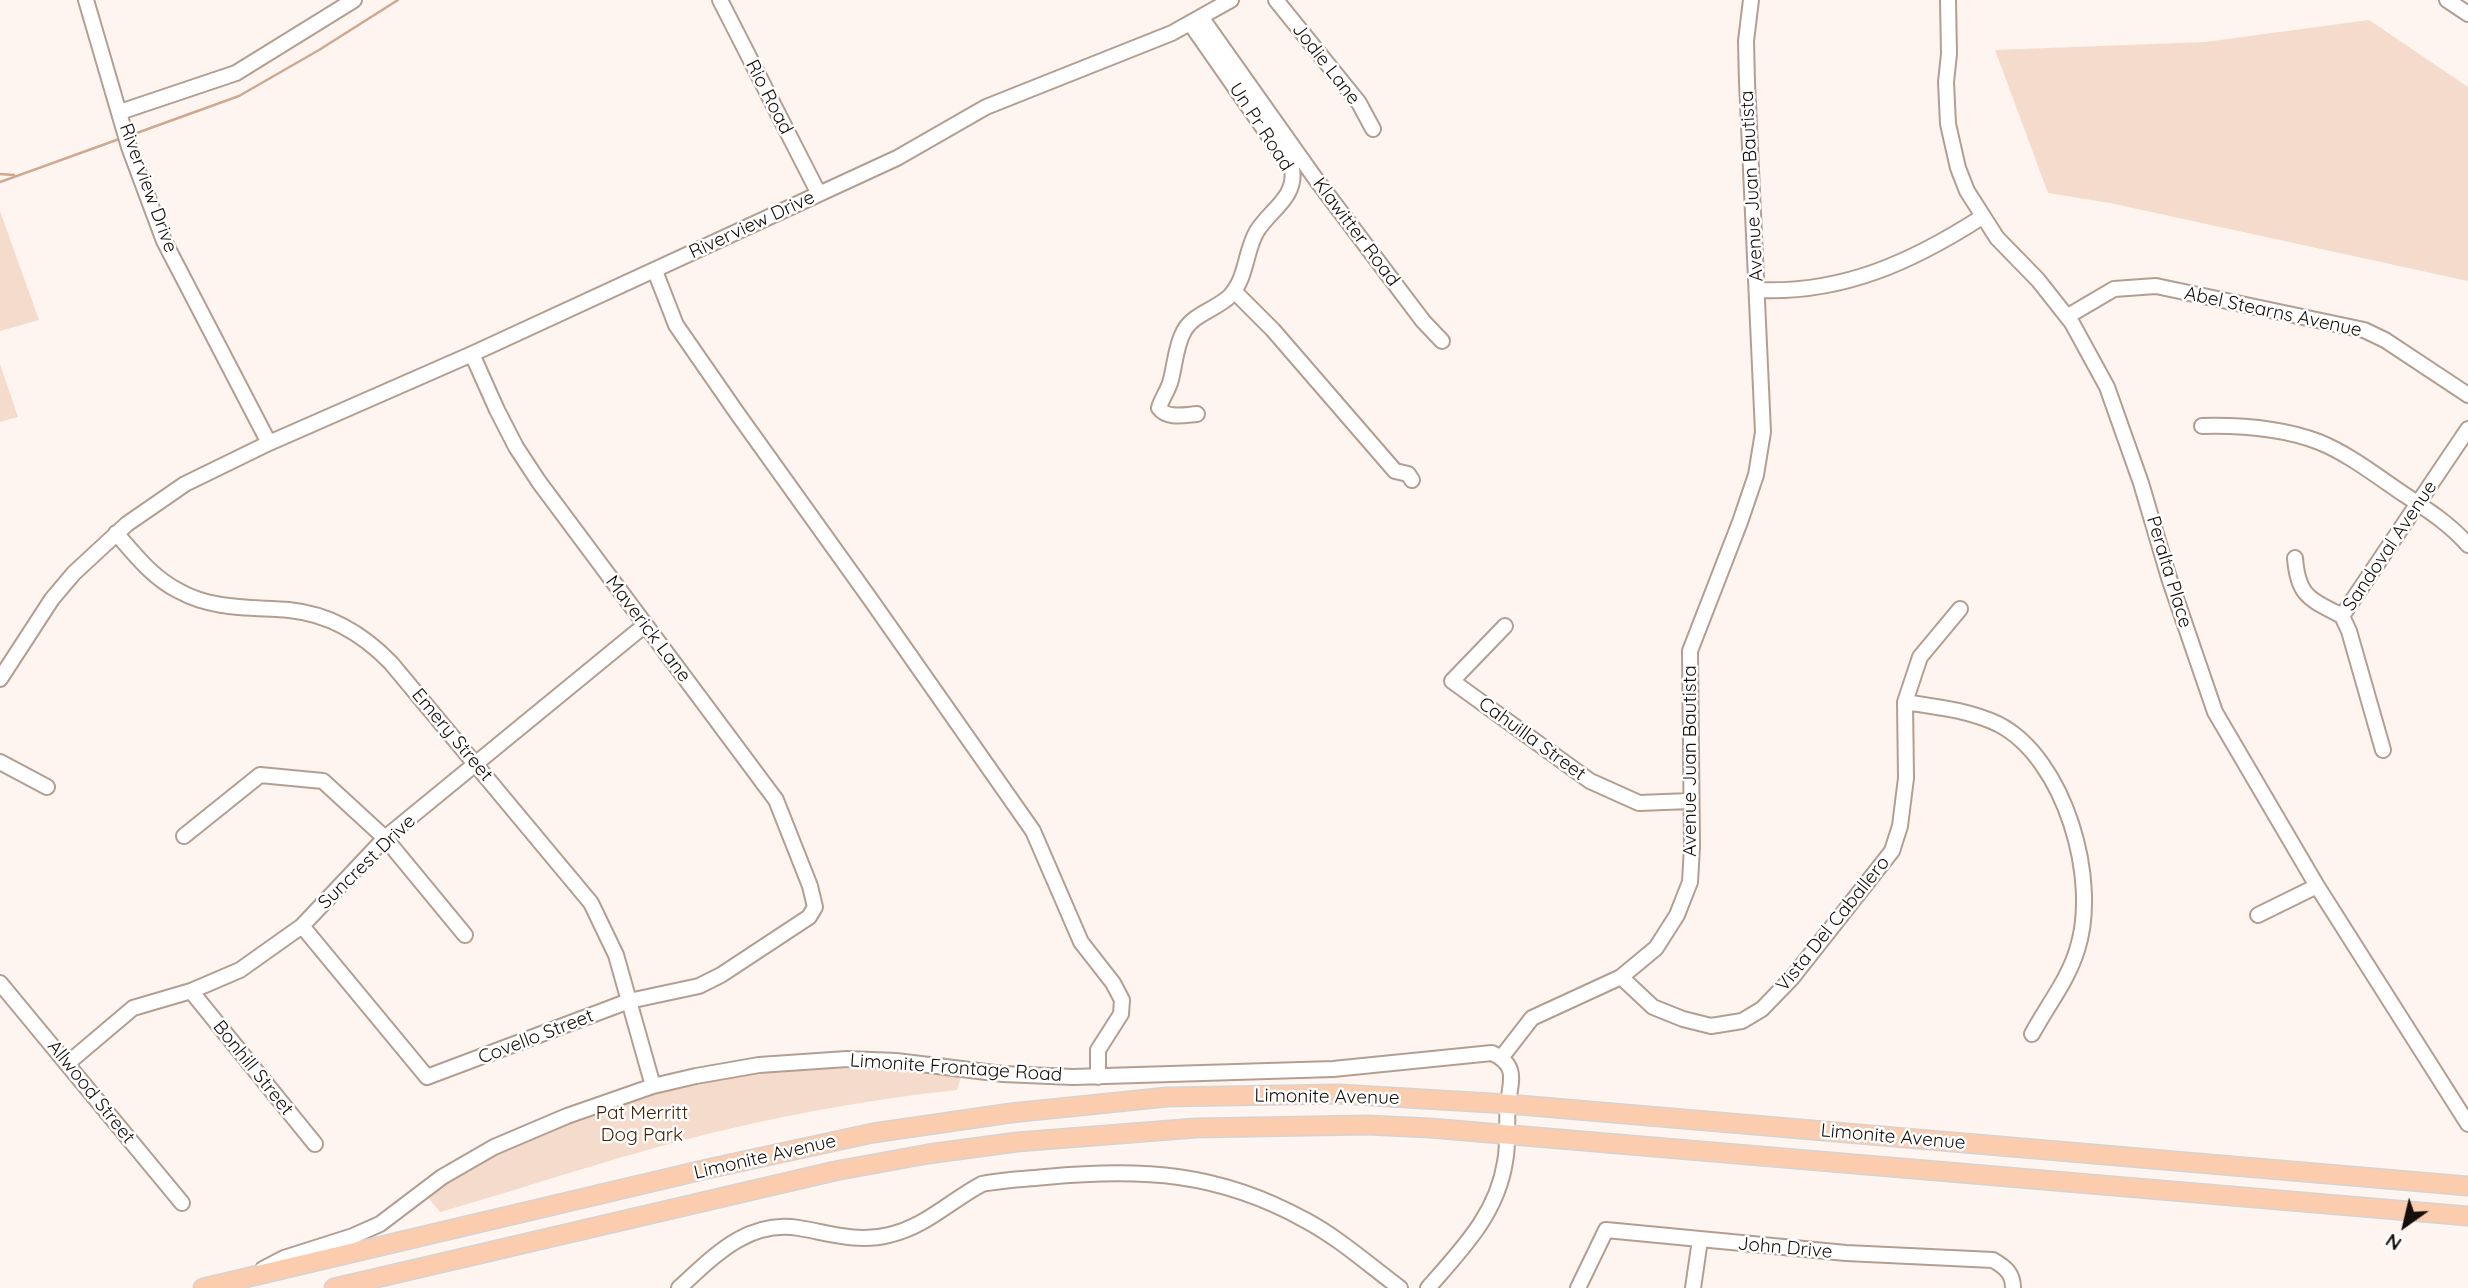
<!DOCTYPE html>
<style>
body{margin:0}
#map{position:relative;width:2468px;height:1288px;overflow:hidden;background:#fef5f0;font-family:Quicksand,sans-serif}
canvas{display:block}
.north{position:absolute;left:2370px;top:1190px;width:70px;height:70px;-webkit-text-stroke:5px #fff;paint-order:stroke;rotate:214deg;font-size:19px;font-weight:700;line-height:28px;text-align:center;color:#150e0a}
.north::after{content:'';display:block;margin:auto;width:24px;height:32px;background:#150e0a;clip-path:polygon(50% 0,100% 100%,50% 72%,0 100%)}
</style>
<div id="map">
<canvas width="2468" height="1288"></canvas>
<div class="north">N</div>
</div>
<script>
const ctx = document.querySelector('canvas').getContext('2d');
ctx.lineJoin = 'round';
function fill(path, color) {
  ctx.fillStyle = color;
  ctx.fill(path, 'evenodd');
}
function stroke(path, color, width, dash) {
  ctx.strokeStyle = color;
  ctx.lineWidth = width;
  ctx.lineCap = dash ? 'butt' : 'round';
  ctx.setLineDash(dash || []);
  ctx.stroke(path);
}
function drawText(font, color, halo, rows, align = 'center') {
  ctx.font = font + ' Quicksand,sans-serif';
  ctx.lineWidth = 5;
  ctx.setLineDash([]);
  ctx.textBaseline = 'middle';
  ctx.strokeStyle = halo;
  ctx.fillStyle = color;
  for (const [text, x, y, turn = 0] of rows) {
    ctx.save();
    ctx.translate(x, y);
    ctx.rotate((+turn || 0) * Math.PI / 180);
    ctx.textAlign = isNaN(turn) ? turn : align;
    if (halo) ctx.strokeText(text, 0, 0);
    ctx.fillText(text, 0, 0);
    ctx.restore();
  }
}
fill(new Path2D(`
 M2369,20L2468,87V281L2110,203L2048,193L1995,50L2205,42Z
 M0,211L39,320L0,331Z
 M0,364L18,417L0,422Z
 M817,1068L897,1069L961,1077L957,1090C864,1100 772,1117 680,1141C600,1162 520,1189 440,1212L426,1195L464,1168L558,1126L635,1098L748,1074Z`), '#f5dbcc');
stroke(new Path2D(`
 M134,134L239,96L319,50L398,0
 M0,174L14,175
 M0,182L122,138`), '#cea992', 2.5);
const minor = new Path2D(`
 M86,0L129,147L164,241L269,443
 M720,0L819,194
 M1276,0L1359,103L1373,129
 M1948,0L1949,54L1946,82L1948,124L1958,168L1967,191L1997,238L2038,280L2072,323L2107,387L2141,483L2169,578L2215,712L2317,886L2468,1124
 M2447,0L2468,14
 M1201,17L1315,178L1423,321L1442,341
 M1190,23L1292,169C1297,197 1270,210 1257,231C1245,251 1247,278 1230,296C1217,309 1193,314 1184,331C1175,347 1175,367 1170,383C1167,392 1161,400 1159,408C1167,419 1184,415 1197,414
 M120,112L236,73L354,0
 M655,271L676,325L737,413L871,600L1033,831L1081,942L1113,983L1122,1000L1121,1014L1098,1050V1077
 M1757,290C1842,294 1912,262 1982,217
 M1234,291L1273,330L1395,471L1408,474L1412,480
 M2068,316L2114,289L2156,286L2364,330L2385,340L2468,395
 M2202,426C2241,425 2282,428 2319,442C2349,454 2378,477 2405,495C2428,510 2451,525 2468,545
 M116,533C135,555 153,578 179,591C213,610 251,607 289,610C329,614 363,634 391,663L591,903L616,955L653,1086
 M2295,558C2298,597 2310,599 2342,616
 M1505,626L1452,681L1590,781L1639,803L1690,801
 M0,679L52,599L74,573L127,524L185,484L269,443L472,354L897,158L986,107L1172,33L1231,0
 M1905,702C1937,707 1968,710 1998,724C2065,758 2100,881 2077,950C2068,980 2047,1006 2032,1034
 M2383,750L2349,631L2342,616L2468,429
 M0,762L47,787
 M184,836L260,775L323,781L385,838L465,935
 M2258,915L2317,886
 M302,926L427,1077L629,1001L699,986L721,975L809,917L815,907L810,886L776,800L539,482L516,447L497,410L472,354
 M1621,977L1653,1007L1683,1019L1711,1026L1742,1021L1762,1009L1792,978L1892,851L1900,826L1906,778L1905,702L1920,657L1960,609
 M0,983L182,1203
 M191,991L315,1144
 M1501,1058L1532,1018L1621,977L1656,948L1677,915L1690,882L1692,847L1690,651L1740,522L1756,475L1763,432L1747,82L1746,41L1751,0
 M68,1063L133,1008L191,991L240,970L302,926L385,838L645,625
 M263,1269L284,1258L353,1236L380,1224L442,1177L494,1147L567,1116L653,1086L696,1076L759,1065L847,1059L896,1061L1003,1074L1073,1077L1333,1069L1492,1053C1518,1065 1511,1080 1508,1103C1506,1122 1509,1142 1505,1162C1497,1214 1462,1249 1428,1288
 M679,1288C713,1257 748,1219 799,1228C829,1233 857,1243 889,1235C925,1227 950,1201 982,1184C1003,1180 1024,1179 1046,1177C1142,1168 1218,1172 1305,1220C1339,1238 1369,1265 1400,1288
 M1578,1288L1606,1230L1846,1253L1993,1260C2005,1267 2013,1273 2013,1288
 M1693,1288L1700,1240`);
const major = new Path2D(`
 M203,1288L707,1169L873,1133L1011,1113L1167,1097L1339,1094L1508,1104L2468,1186
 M334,1288L835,1171L928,1154L1017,1142L1196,1128L1367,1125L1430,1128L2468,1216`);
stroke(minor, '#b39f92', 18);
stroke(major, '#d5d4d3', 21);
stroke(minor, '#fff', 14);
stroke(major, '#fbccae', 18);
drawText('19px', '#150e0a', '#fff', [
 ["Jodie Lane",1326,64,52],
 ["Rio Road",769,97,63],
 ["Un Pr Road",1261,127,57],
 ["Avenue Juan Bautista",1752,186,-93],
 ["Riverview Drive",148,188,70],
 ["Riverview Drive",752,225,-25],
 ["Klawitter Road",1356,232,53],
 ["Abel Stearns Avenue",2273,312,12],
 ["Sandoval Avenue",2390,546,-56],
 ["Peralta Place",2169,572,73],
 ["Maverick Lane",648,629,53],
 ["Emery Street",452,735,50],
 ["Cahuilla Street",1532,739,36],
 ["Avenue Juan Bautista",1690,761,-90],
 ["Suncrest Drive",367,862,-44],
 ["Vista Del Caballero",1833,924,-51],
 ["Covello Street",536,1037,-21],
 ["Bonhill Street",253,1068,51],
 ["Limonite Frontage Road",956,1068,4],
 ["Allwood Street",91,1092,51],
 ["Limonite Avenue",1327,1097,1],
 ["Limonite Avenue",1893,1137,5],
 ["Limonite Avenue",765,1157,-13],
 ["John Drive",1785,1248,5]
]);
drawText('19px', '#452106', '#fff', [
 ["Pat Merritt",642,1113],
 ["Dog Park",642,1135]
]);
</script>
